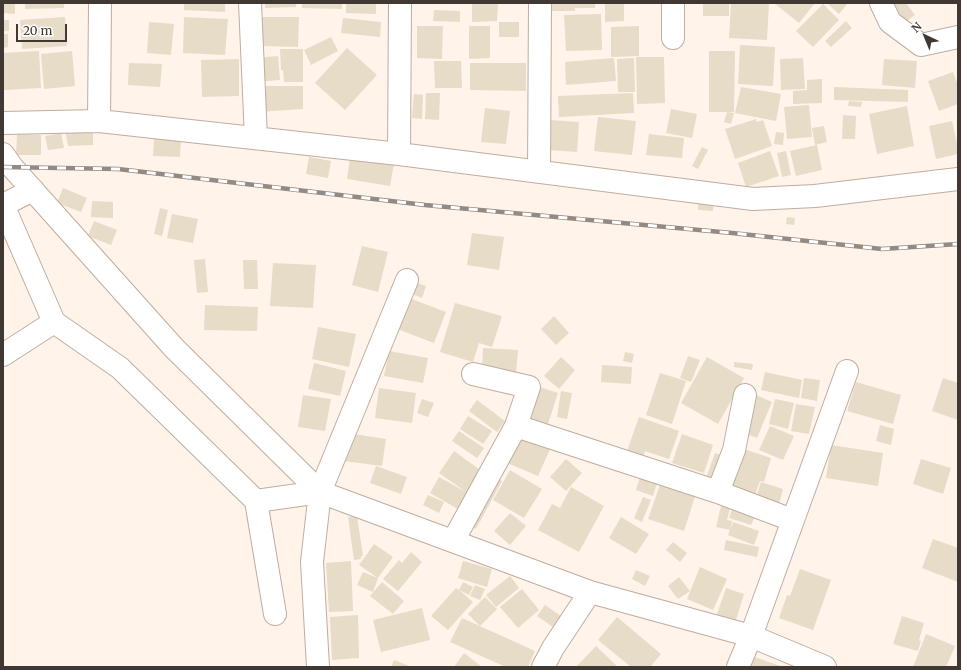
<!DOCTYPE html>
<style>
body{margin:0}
#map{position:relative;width:961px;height:670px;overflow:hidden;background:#fff3ea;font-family:Merriweather,serif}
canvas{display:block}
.frame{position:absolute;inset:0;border:4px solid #403933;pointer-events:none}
.north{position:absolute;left:905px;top:16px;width:40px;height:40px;-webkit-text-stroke:3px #fff;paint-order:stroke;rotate:316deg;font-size:11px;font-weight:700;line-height:16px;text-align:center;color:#403933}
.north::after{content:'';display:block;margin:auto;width:14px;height:18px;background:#403933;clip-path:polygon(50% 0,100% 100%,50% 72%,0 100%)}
.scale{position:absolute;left:16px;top:24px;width:51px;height:18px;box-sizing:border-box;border:2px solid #403933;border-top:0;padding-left:5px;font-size:12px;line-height:14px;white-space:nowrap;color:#403933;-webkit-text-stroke:3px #fff;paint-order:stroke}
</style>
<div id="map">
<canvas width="961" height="670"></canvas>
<div class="frame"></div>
<div class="north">N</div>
<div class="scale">20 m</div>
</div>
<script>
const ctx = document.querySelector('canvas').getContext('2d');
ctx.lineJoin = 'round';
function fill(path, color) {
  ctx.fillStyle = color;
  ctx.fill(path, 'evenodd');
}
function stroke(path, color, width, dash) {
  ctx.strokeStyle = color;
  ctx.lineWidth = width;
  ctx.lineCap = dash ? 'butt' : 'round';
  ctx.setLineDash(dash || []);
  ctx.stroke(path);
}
fill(new Path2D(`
 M3,3H15V14L3,13Z
 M25,3H64V8L25,9Z
 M184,3H225V12L184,10Z
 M265,3H296V7L265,8Z
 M302,3H342V9L302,8Z
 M346,3H376V14L346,13Z
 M472,3H498L497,21L472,22Z
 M549,3H595V8H575V11H549Z
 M605,3H624V21L605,22Z
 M703,3H729V16H703Z
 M731,3H769L767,40L729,38Z
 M774,3H815L799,23Z
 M827,3H848L839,14Z
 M886,3H906L915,15L904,23Z
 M823,4L839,20L813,47L796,31Z
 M434,10L460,11V22L433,21Z
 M601,14L602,50L566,51L564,15Z
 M65,17L67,46L22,49L20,20Z
 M184,17L228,19L225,55L183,53Z
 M261,17H299L298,47L260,46Z
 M343,18L381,22L380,37L341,33Z
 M3,20H9V31H3Z
 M846,21L852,28L831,47L825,41Z
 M149,22L174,24L171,55L147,53Z
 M499,22H519V37H499Z
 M417,26H443L442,59L417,58Z
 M469,26H490V58L469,59Z
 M639,26V56L611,57V27Z
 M3,34H8V47L3,48Z
 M331,37L338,51L311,65L304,50Z
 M740,45L775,47L773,86L738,84Z
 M347,48L377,75L345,110L315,83Z
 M280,49H303V82H284L283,70H281Z
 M39,51L41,88L4,90L3,53Z
 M72,51L75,86L44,89L41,54Z
 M709,51H735L734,112H709Z
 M278,56L280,80L256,82L254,58Z
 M636,57H664L665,103L637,104Z
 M614,58L616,81L566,85L565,62Z
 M634,58L635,92H618L617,59Z
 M803,58L805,89L781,90L780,59Z
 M239,59V96L202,97L201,60Z
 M884,59L917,61L915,88L882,85Z
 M434,61H461L462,88H435Z
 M129,63L162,64L160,87L128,85Z
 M470,63H526V91L470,90Z
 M953,72L958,85V104L939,111L928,81Z
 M822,79V103L793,104V91L807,90V80Z
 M256,86H303V109L257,112Z
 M741,87L781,94L776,121L735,113Z
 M834,87L908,90V102L834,100Z
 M426,93H440L439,120L425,119Z
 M633,93L634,113L559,117L558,96Z
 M414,94L423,95L422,119L412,118Z
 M849,101L862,102L861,107L848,106Z
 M809,105L812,137L787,139L784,107Z
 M907,106L914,146L877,154L869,114Z
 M485,108L510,111L506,144L481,142Z
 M671,109L697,114L692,138L666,133Z
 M727,112L734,113L731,124L724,122Z
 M843,115L856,116L855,139H842Z
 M598,117L636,121L632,155L594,151Z
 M756,119L757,122L763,120L772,146L735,159L725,129Z
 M550,120L579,122L577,152L548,150Z
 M952,121L958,148V154L936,159L929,126Z
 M93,125V145L68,146L65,130Z
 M824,126L827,142L815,145L812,128Z
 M776,132L784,133L783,145L774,144Z
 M61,133L64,148L48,150L45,136Z
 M17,134L41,135V155H16Z
 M649,134L684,138L682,158L646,155Z
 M154,138L181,139L180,157L153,156Z
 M817,145L822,170L796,176L790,151Z
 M702,147L708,150L698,169L692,166Z
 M351,151L395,158L390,186L347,179Z
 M770,151L779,176L746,187L738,163Z
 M786,151L791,175L782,177L777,153Z
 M309,157L331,161L328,178L306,174Z
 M63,188L87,198L81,212L57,203Z
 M699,195L714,196L713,211L698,210Z
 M92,201L113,202V218L91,217Z
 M160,208L168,210L162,236L154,234Z
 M172,214L198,219L193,243L167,238Z
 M787,217L795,218L794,225L786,224Z
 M94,221L117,230L111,245L88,236Z
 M472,233L504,237L499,270L467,265Z
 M362,246L388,252L378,292L352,285Z
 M205,259L208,292L197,293L194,260Z
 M243,260H257L258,289H244Z
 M273,263L316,265L313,308L270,306Z
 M411,281L426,286L422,298L407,292Z
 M404,296L446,312L434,343L392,327Z
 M455,303L502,316L492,347L479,343L473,362L440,352Z
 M205,305L258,307L257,331L204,330Z
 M554,316L569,333L556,345L541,329Z
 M318,327L356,334L349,367L312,359Z
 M483,348L518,350L516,373L482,371Z
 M389,351L428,358L423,383L384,376Z
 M625,352L634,354L632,363L623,361Z
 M688,356L700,360L691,382L680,378Z
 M561,357L575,370L559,389L544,376Z
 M707,357L744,378L718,424L681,403Z
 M734,362L753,364L752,370L734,367Z
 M314,363L346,371L340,396L308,389Z
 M602,365L632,367L631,384L601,382Z
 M765,372L802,380L799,398L761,390Z
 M660,373L686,381L672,424L646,415Z
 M804,378L820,380L817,401L801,398Z
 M943,378L958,383V420L932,411Z
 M856,382L901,395L893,424L847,411Z
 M537,386L558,393L547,427L526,420Z
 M379,388L416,393L412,423L375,418Z
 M561,391L572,393L567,419L557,417Z
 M303,395L331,399L325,431L298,427Z
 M756,395L772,402L757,438L741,432Z
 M422,399L434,403L428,417L417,413Z
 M775,399L794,403L788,429L769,424Z
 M477,400L505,421L497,432L469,411Z
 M796,404L815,407L809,434L791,431Z
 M468,416L492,431L483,444L460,429Z
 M639,417L679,431L669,459L645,451L643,457L627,451Z
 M880,425L894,429L891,445L876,441Z
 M770,426L794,436L783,460L759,450Z
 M459,431L484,448L477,458L452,441Z
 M518,432L551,447L538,476L505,462Z
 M348,433L386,439L382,466L344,461Z
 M682,434L713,445L704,473L672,463Z
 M831,445L883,453L878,486L826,478Z
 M738,447L771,458L764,482L760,481L755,495L725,486Z
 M454,451L483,472L458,509L430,493L439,477L466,492L439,473Z
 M715,453L729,457L718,486L705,481Z
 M566,459L582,473L566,491L550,477Z
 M921,459L951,468L943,494L913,484Z
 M376,466L407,477L401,494L370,483Z
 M643,468L660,474L653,496L636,490Z
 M510,470L542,489L524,518L493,500Z
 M496,477L502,481L476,529L470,526Z
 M662,479L697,490L684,531L648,519Z
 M761,482L783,489L779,504L756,497Z
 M571,487L604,506L579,552L538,530L552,504L560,508Z
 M428,495L444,502L439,513L423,505Z
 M643,497L651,500L642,522L634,518Z
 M735,501L758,509L751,525L729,518Z
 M721,506L730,508L727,520L732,521L730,530L716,527Z
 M510,513L526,526L510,545L494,531Z
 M357,516L363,556H361V559L354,560L348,517Z
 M621,517L649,534L636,554L609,538Z
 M733,522L759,531L754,545L728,535Z
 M933,539L958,548V582L922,568Z
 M726,540L759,547L757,557L724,550Z
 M673,542L687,553L680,562L666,550Z
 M374,544L393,557L378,578L359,565Z
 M411,552L422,562L398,591L383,579L399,560L402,563Z
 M351,561L353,611L329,612L326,563Z
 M463,561L492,569L487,587L458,578Z
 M700,567L727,579L713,610L687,599Z
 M800,569L831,580L813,630L779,618L787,595L790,596Z
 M636,570L650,576L645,586L632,579Z
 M363,572L378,578L373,592L357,585Z
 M510,576L519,588L496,607L486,595Z
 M679,577L690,591L678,599L668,586Z
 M382,582L404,601L393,614L370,596Z
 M463,582L473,587L469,595L459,590L473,602L448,630L431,616L456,588L459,590Z
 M475,585L485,589L480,600L470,596Z
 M726,588L744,594L735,623L716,617Z
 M522,589L539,610L518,628L500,607Z
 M485,597L497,609L480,626L468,614Z
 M545,605L561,616L553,627L537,616Z
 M422,608L430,640L381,652L373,620Z
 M358,615L359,658L332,660L330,617Z
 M902,616L924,623L919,640L921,641L918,651L893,644Z
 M617,617L661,654L650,667H631L598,640Z
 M462,618L535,651L528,667H506L450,642Z
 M926,634L955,646L946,667H913Z
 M596,646L618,667H576Z
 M464,653L482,667H454Z
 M746,654L783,667H742Z
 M394,660L412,667H391Z`), '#e7dcc8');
const minor = new Path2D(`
 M250,3L256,138
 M673,3V38
 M881,3L890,22L921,45L958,37
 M99,121L100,3
 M3,123L99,121L399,154L753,199L815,196L958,179
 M3,154L12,167L174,348L320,492L312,562L318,667
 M399,154L400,3
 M539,172L540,3
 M33,190L3,205L54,322L120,368L256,501L275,614
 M3,355L54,322
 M516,426L718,492L792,520
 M320,492L407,280
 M718,492L734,450L745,395
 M256,501L320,492L590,592L751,636L825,667
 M453,541L516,426L529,387L473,374
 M543,667L553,648L590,592
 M738,667L751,636L847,371`);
stroke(minor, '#bfad9e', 24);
stroke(minor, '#fff', 22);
const rail = new Path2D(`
 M3,167L118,169L425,205L732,233L882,249L958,244`);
stroke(rail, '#938a83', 4.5);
stroke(rail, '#fff', 3, [9]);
</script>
